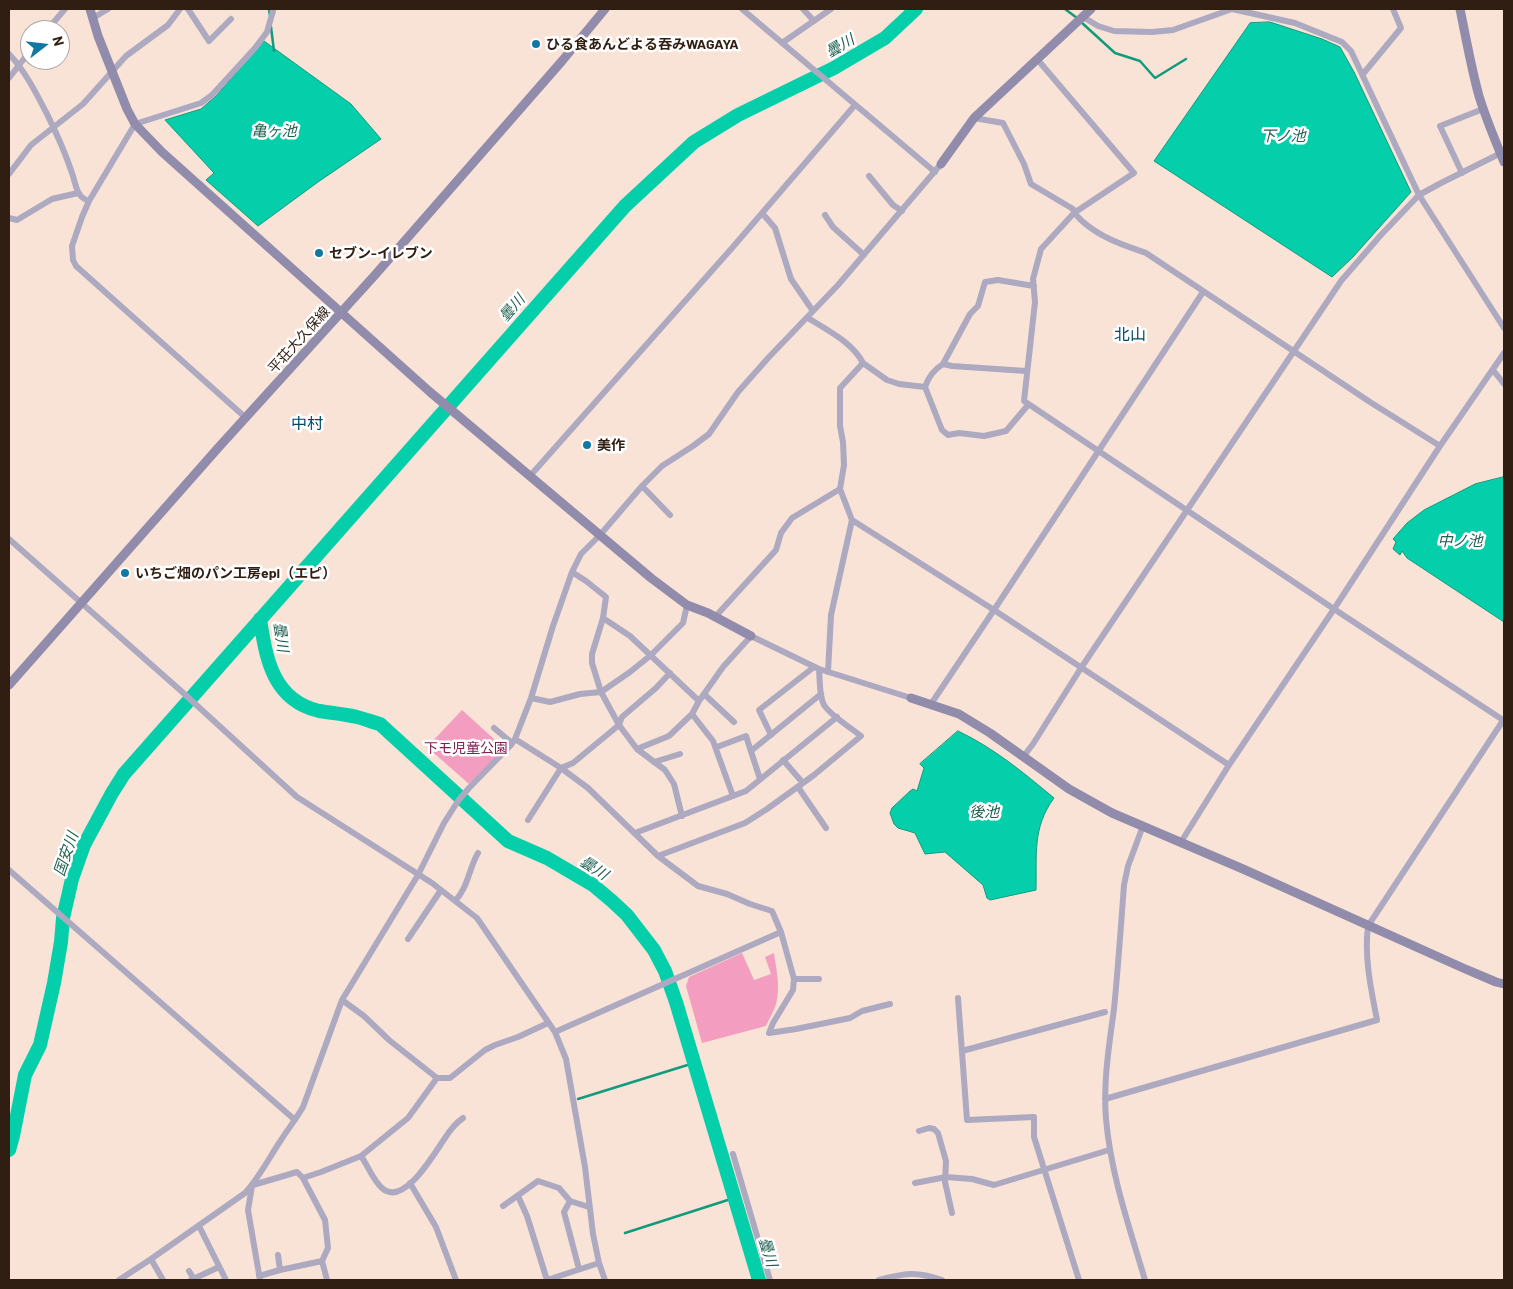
<!DOCTYPE html>
<meta charset="utf-8">
<style>
body{margin:0}
#map{position:relative;width:1513px;height:1289px;overflow:hidden;background:#f8e3d6;font-family:Barlow,sans-serif}
canvas{display:block}
.frame{position:absolute;inset:0;border:10px solid #311e12;pointer-events:none}
.north{position:absolute;left:20px;top:20px;width:50px;height:50px;box-sizing:border-box;background:#fff;border:1px solid #ada5a0;border-radius:50%;rotate:74deg;font-size:14px;font-weight:700;line-height:20px;text-align:center;color:#311e12}
.north::after{content:'';display:block;margin:auto;width:18px;height:22px;background:#1177a3;clip-path:polygon(50% 0,100% 100%,50% 72%,0 100%)}
</style>
<div id="map">
<canvas width="1513" height="1289"></canvas>
<div class="frame"></div>
<div class="north">N</div>
</div>
<script>
const ctx = document.querySelector('canvas').getContext('2d');
ctx.lineJoin = 'round';
function fill(path, color) {
  ctx.fillStyle = color;
  ctx.fill(path, 'evenodd');
}
function stroke(path, color, width, dash) {
  ctx.strokeStyle = color;
  ctx.lineWidth = width;
  ctx.lineCap = dash ? 'butt' : 'round';
  ctx.setLineDash(dash || []);
  ctx.stroke(path);
}
function drawText(font, color, halo, rows, align = 'center') {
  ctx.font = font + ' Barlow,"Noto Sans JP",sans-serif';
  ctx.lineWidth = 5;
  ctx.setLineDash([]);
  ctx.textBaseline = 'middle';
  ctx.strokeStyle = halo;
  ctx.fillStyle = color;
  for (const [text, x, y, turn = 0] of rows) {
    ctx.save();
    ctx.translate(x, y);
    ctx.rotate((+turn || 0) * Math.PI / 180);
    ctx.textAlign = isNaN(turn) ? turn : align;
    if (halo) ctx.strokeText(text, 0, 0);
    ctx.fillText(text, 0, 0);
    ctx.restore();
  }
}
fill(new Path2D(`
 M462,710L505,749L469,784L427,747Z
 M742,953L754,980L771,974L765,957L774,953C776,968 780,984 777,999C776,1008 770,1017 766,1026L702,1043L686,986L689,977Z`), '#f39dc0');
const water = new Path2D(`
 M1270,22L1322,39L1340,47L1354,72L1411,192L1353,257L1332,277L1154,161L1250,23Z
 M264,41L351,104L381,139L318,182L258,226L206,180L214,173L165,120L201,109L216,96Z
 M1504,477V622L1407,558L1402,551L1400,555L1393,549L1396,542L1393,539L1407,523L1424,510L1475,484Z
 M958,731C994,748 1024,773 1054,798C1032,828 1037,855 1036,890L990,900L987,898L983,885L945,852L925,854L915,833L898,828L894,824L890,813L892,808L910,791L913,789L917,791L924,768L920,764Z`);
fill(water, '#05cfab');
stroke(water, '#129a7d', 1);
stroke(new Path2D(`
 M269,9L270,16
 M1065,9L1077,18
 M1081,22L1115,53L1140,61L1155,78L1186,59
 M271,27L274,51
 M578,1099L694,1063
 M625,1233L734,1198`), '#129a7d', 2.5);
stroke(new Path2D(`
 M260,619C266,659 273,700 319,711C332,713 345,714 357,717C365,719 372,722 380,724L508,841L547,858L593,885L612,901L627,915L654,950L665,971L676,1002L759,1280
 M9,1150L13,1136L25,1075L40,1045L54,983L61,942L63,918L72,879L84,845L112,793L124,774L625,206L694,142L738,115L834,68L885,38L916,9`), '#05cfab', 14);
stroke(new Path2D(`
 M188,9L209,41L231,19
 M742,9L935,172
 M803,9L814,21
 M1232,9L1295,23L1342,42L1351,51L1419,195L1504,328
 M1083,17L1098,26L1114,31L1152,32L1173,30L1232,9
 M93,18L108,9
 M47,30L65,9
 M782,43L831,9
 M9,54C25,71 35,91 46,112C56,132 65,152 72,173C76,184 76,197 89,201
 M1037,59L1134,173L1074,213L1041,249L1033,279L1035,302L1024,401L1334,609L1503,720
 M1363,74L1401,28L1393,9
 M9,78L30,51
 M974,118L1003,123L1024,164L1031,184L1073,209C1074,214 1078,217 1082,221C1101,238 1123,245 1146,253L1370,402L1440,446
 M1462,173L1440,126L1483,109
 M9,174L31,145L83,104L126,56L168,25L180,9
 M869,176L893,205L902,211
 M762,213L775,228L791,279L813,311
 M825,215L833,227L864,255
 M9,218L17,220L52,199L78,193
 M808,318C827,330 852,342 863,363L840,388V426L843,442L844,465L840,489L852,520L831,615L828,672
 M863,363L887,380L899,384L925,387
 M943,364L952,366L1026,371
 M1493,370L1504,384
 M1028,405L1006,431L984,436L959,433L948,435L942,430L925,387C928,378 935,369 943,364L970,314L978,306L985,282L998,280L1034,286
 M246,418L76,266L73,260L72,246L82,217L89,201L135,124L201,103L212,95L255,48L267,32L273,11L272,9
 M530,476L732,248L855,105
 M642,486L670,515
 M852,520L994,610L1229,765
 M9,539L180,690L297,797L432,883L477,918L555,1032L566,1059L585,1167L593,1234L599,1263L605,1280
 M572,572L586,581L606,597L603,618L592,654V663L601,692L619,725L637,749L665,770L674,784L682,816
 M715,617L776,550L781,533L792,518L840,489
 M603,618L630,636L699,701L723,667L751,636L819,669L911,698
 M704,694L734,722
 M531,698L550,702L580,694L601,692L630,672L651,655L683,623L687,605
 M931,704L994,610L1203,292
 M692,714L713,741L733,796
 M494,728L512,743
 M771,735L759,710L814,667
 M515,739L561,768L588,788L658,856L698,886L727,894L750,904L772,911L781,932L794,979L793,990L773,1023L769,1033L796,1029L850,1018L862,1011L890,1004
 M717,747L746,736L760,779
 M637,749L669,736L692,714L699,701
 M751,751L821,694
 M1023,757L1033,744L1081,668L1341,281L1380,236L1419,195L1441,183L1501,153
 M783,760L803,783
 M654,762L680,754
 M798,787L826,828
 M528,820L561,768L573,763L619,725L622,717L656,688L670,673
 M1143,826L1128,866L1124,885C1121,926 1118,968 1114,1009C1109,1046 1103,1082 1106,1119C1111,1175 1129,1226 1145,1280
 M635,833L746,791L837,717
 M1181,842L1229,765L1334,609L1440,446L1504,353
 M658,856L745,823L767,809L814,775L861,736C850,727 831,716 824,705C819,696 820,680 819,669
 M9,870L295,1120
 M455,901C468,888 469,868 478,853
 M408,939L441,890
 M794,979H819
 M958,998L967,1120L1034,1117V1137L1079,1280
 M342,1000L364,1016L389,1040L437,1078
 M555,1032L781,932
 M962,1051L1105,1012
 M1105,1099L1377,1020C1371,989 1364,957 1368,926L1504,719
 M919,1131L929,1128L934,1129L938,1133L946,1161L945,1182L952,1213
 M733,1154L770,1280
 M361,1156C368,1166 373,1180 382,1188C404,1208 435,1152 445,1138C450,1130 456,1123 463,1118
 M303,1178L321,1172L361,1156L408,1118L437,1078H450L485,1050L495,1045L518,1037L548,1023
 M410,1183L436,1227L456,1280
 M915,1183L946,1177L972,1179L994,1185L1109,1150
 M253,1185L297,1172L303,1178L325,1220L328,1248L322,1261L327,1280
 M252,1186L248,1210L260,1280
 M518,1196L527,1216L547,1280
 M570,1201L564,1212L579,1269
 M503,1206L538,1181L559,1188L570,1201L589,1207
 M199,1226L226,1280
 M278,1255L280,1270
 M151,1259L163,1280
 M189,1271L194,1279
 M259,1276L280,1270L322,1261
 M119,1280L151,1259L245,1193C259,1178 269,1158 281,1140C288,1129 296,1119 303,1107L342,1000L418,875L444,823L458,801L469,788L511,745L515,739L531,698L553,626L572,572L581,554L600,535L642,486L662,466L693,446L709,434L738,392L769,357L838,285L941,164
 M191,1280L219,1267
 M547,1280L599,1263
 M879,1280C905,1273 916,1271 942,1280`), '#ada9c0', 6);
stroke(new Path2D(`
 M90,9L98,36L127,109L135,124L162,152L430,392L651,578L687,605L708,613L751,636
 M1460,9C1466,38 1471,67 1479,96C1486,119 1495,140 1504,162
 M941,164L974,118L1091,9
 M9,685L218,448L375,275L562,61L605,9
 M911,698L959,714L990,733L1069,789L1112,813L1243,869L1463,968L1496,982L1504,984`), '#918bac', 9);
for (const [x, y, r, color] of [
 [536,44,5,"#1177a3"],
 [319,253,5,"#1177a3"],
 [587,445,5,"#1177a3"],
 [125,573,5,"#1177a3"]
]) {
  const dot = new Path2D();
  dot.arc(x, y, r, 0, 2 * Math.PI);
  ctx.fillStyle = color;
  ctx.fill(dot);
  stroke(dot, '#fff', 2);
}
drawText('bold 14px', '#311e12', '#fff', [
 ["ひる食あんどよる吞みWAGAYA",546,44],
 ["セブン-イレブン",329,253],
 ["美作",597,445],
 ["いちご畑のパン工房epi（エピ）",135,573]
], 'left');
drawText('14px', '#311e12', '#fff', [
 ["平荘大久保線",299,340,-48]
]);
drawText('14px', '#811f51', '#fff', [
 ["下モ児童公園",466,748]
]);
drawText('italic 15px', '#206051', '#fff', [
 ["曇川",840,46,-30],
 ["亀ヶ池",274,131],
 ["下ノ池",1283,136],
 ["曇川",512,308,-49],
 ["中ノ池",1460,541],
 ["曇川",281,637,82],
 ["後池",984,812],
 ["国安川",66,854,-71],
 ["曇川",594,868,33],
 ["曇川",768,1252,73]
]);
drawText('16px', '#004967', '#fff', [
 ["北山",1130,335],
 ["中村",307,424]
]);
</script>
